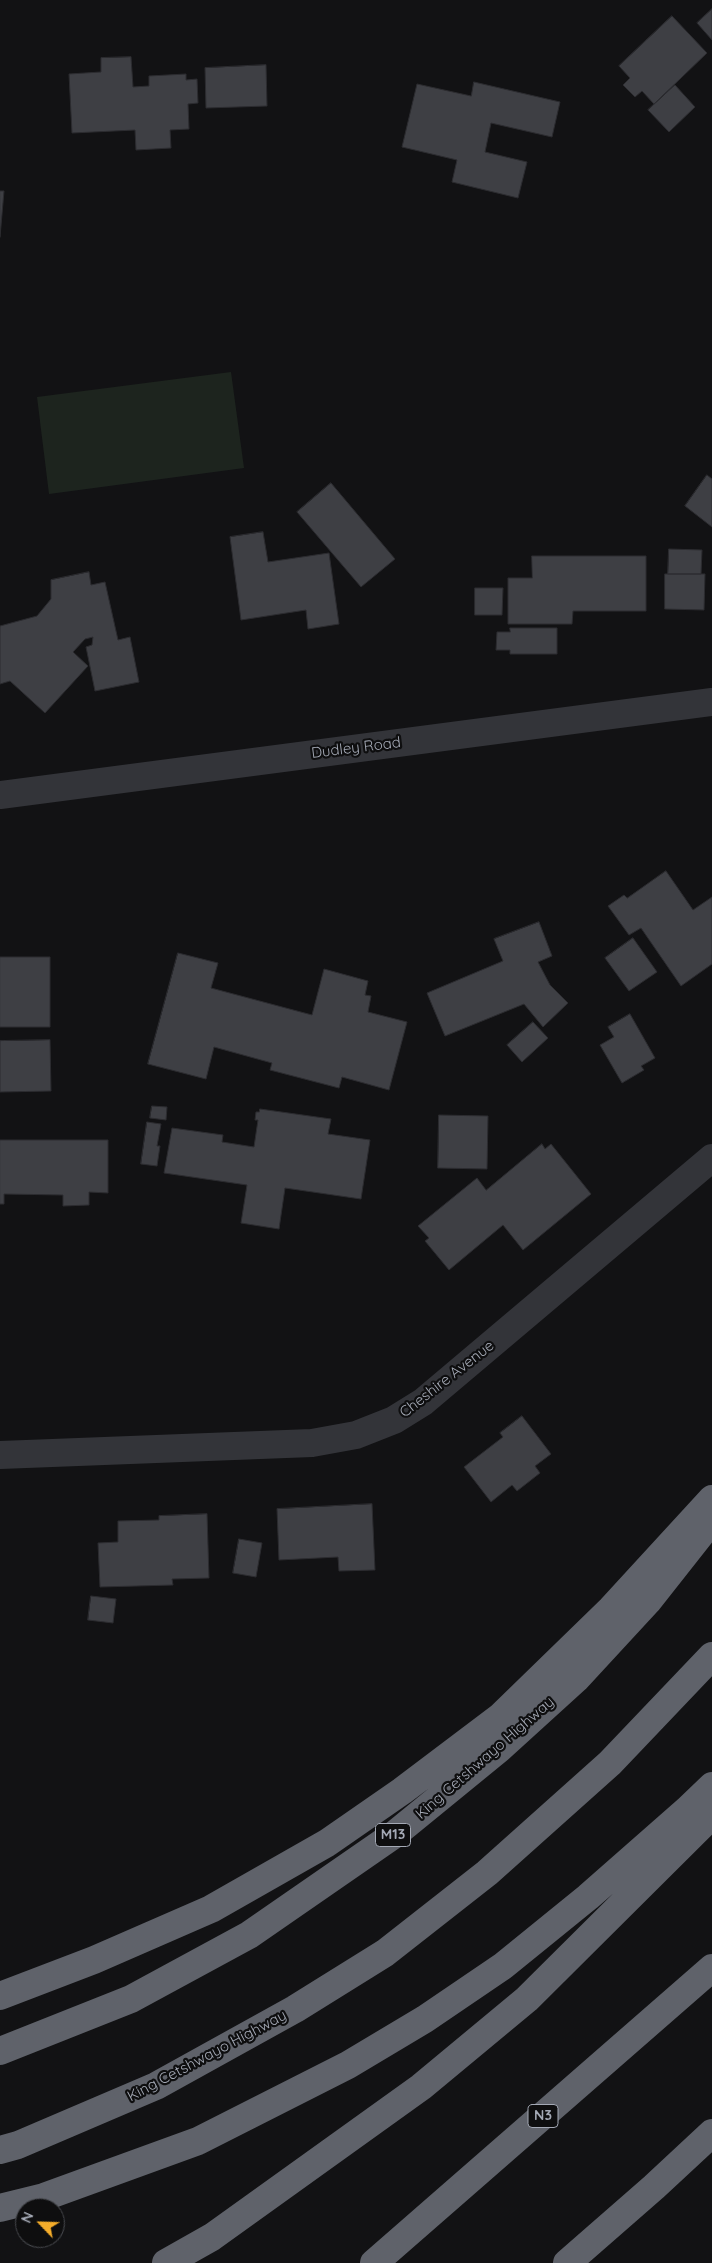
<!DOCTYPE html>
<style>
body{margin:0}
#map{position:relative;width:712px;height:2263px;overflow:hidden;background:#121214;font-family:Quicksand,sans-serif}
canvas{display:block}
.north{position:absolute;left:15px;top:2198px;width:50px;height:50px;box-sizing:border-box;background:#0e0e0f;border:1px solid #4a4c51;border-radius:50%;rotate:294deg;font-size:14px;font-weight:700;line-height:20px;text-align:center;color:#a4a9b5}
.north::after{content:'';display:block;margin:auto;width:18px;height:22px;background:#f5ad2a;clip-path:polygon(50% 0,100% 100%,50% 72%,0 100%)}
</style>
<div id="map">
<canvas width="712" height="2263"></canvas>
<div class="north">N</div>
</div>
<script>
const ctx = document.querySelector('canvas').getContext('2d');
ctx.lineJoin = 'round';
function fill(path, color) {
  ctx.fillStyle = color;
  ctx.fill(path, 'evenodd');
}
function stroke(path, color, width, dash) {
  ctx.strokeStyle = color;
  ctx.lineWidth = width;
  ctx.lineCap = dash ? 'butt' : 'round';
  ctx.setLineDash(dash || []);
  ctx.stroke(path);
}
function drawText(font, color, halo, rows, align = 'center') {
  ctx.font = font + ' Quicksand,sans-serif';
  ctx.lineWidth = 4.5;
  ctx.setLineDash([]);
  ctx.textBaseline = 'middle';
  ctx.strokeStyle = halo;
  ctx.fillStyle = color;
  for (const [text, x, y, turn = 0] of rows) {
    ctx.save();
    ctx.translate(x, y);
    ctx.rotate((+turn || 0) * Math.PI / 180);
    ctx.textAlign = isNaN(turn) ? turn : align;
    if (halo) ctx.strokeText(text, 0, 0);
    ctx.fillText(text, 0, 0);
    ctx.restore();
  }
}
fill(new Path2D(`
 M231,372L244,468L49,494L37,397Z`), '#1d241e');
const building = new Path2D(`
 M712,9V40L697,23Z
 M672,16L707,53L654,104L642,91L635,97L623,85L630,78L619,66Z
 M131,57L133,87L149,86V76L186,74V80L197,79L198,103L188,104L189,129L170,130L171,148L136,150L135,130L72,133L69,74L101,72V58Z
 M266,65L267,106L206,108L205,68Z
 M474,82L560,102L552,137L491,123L485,152L527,162L518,198L452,182L457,160L402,147L417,84L471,96Z
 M675,85L695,107L669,132L648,110Z
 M0,191H4L0,237Z
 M707,475L712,479V527L685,506Z
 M331,483L395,559L361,587L297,512Z
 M263,532L268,562L329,553L339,624L308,629L306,610L241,620L230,537Z
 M669,549L702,550L701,574H668Z
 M532,556H646V611H573L572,624H508V578H532Z
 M89,572L91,585L105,582L118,640L130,637L139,682L95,691L86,647L92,645L93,637L85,639L73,652L88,666L45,713L10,681L0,684V626L37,616L51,599V580Z
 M665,574H705L704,610L665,609Z
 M475,588H503L502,615H475Z
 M510,628H557V654H510V650H496L497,632H510Z
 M666,871L693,910L712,897V964L681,986L641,928L629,935L608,906L624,895L627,898Z
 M539,922L552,956L538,962L550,985L568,1003L543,1027L524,1004L445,1036L427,993L503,961L494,939Z
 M633,938L657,972L629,991L605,958Z
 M178,953L218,963L211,988L312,1015L324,969L368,981L365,995L371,996L368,1012L407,1022L389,1090L342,1077L339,1088L270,1070L272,1063L214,1047L206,1079L148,1064Z
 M0,957H50V1027H0Z
 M630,1014L655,1058L641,1066L644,1070L622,1083L600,1045L614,1037L608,1027Z
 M533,1022L548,1038L522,1062L507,1045Z
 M50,1040L51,1091L0,1092V1041Z
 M152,1106L167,1107L166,1120L150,1118Z
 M260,1109L331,1119L328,1134L370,1140L361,1199L285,1188L279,1229L241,1223L247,1185L164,1173L172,1128L223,1135L222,1142L254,1147L258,1120H255L256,1112H259Z
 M439,1115L488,1116L487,1169L438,1168Z
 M147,1122L161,1124L157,1146H160L157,1166L141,1164Z
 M0,1140H108V1193L89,1192V1205L63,1206V1195L4,1194V1204H0Z
 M542,1144L545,1149L551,1144L591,1194L523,1250L503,1225L449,1270L425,1241L429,1238L418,1226L477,1178L486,1190Z
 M522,1416L551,1454L535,1466L540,1473L517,1491L512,1485L491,1502L464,1467L503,1437L500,1433Z
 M372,1504L375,1570L339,1571L338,1557L279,1560L277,1509Z
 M207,1514L209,1578L172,1579L173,1585L100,1587L98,1543L118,1542V1521L159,1520V1516Z
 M239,1539L262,1543L256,1577L233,1573Z
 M91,1596L116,1599L113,1623L88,1620Z`);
fill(building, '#3e3f44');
stroke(building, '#2c2c30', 1);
stroke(new Path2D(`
 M0,795L712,702
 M0,1455L312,1443L356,1435L394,1420L423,1402L712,1158`), '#333439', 28);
stroke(new Path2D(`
 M0,1996L94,1960L211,1909L327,1843L402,1791L500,1717L611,1609L712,1499
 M0,2051L131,1999L249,1935L395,1834L499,1749L576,1679L648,1601L712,1520
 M0,2150L18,2145L156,2086L295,2009L385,1953L487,1873L610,1763L712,1656
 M0,2208L44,2197L198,2141L348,2065L425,2019L503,1966L588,1897L687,1810L712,1786
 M166,2263L212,2237L421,2087L527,1999L712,1815
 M374,2263L712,1968
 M567,2263L654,2187L712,2133`), '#5f626a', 28);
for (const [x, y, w] of [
 [393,1835,35],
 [543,2116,30]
]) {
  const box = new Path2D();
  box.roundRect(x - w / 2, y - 11.5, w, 23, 4);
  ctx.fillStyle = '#0e0e0f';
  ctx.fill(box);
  stroke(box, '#a4a9b5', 1);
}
drawText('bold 14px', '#a4a9b5', null, [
 ["M13",393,1835],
 ["N3",543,2116]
]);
drawText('15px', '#a4a9b5', '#0e0e0f', [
 ["Dudley Road",356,748,-7],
 ["Cheshire Avenue",447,1379,-38],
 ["King Cetshwayo Highway",485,1758,-41],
 ["King Cetshwayo Highway",207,2056,-28]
]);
</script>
